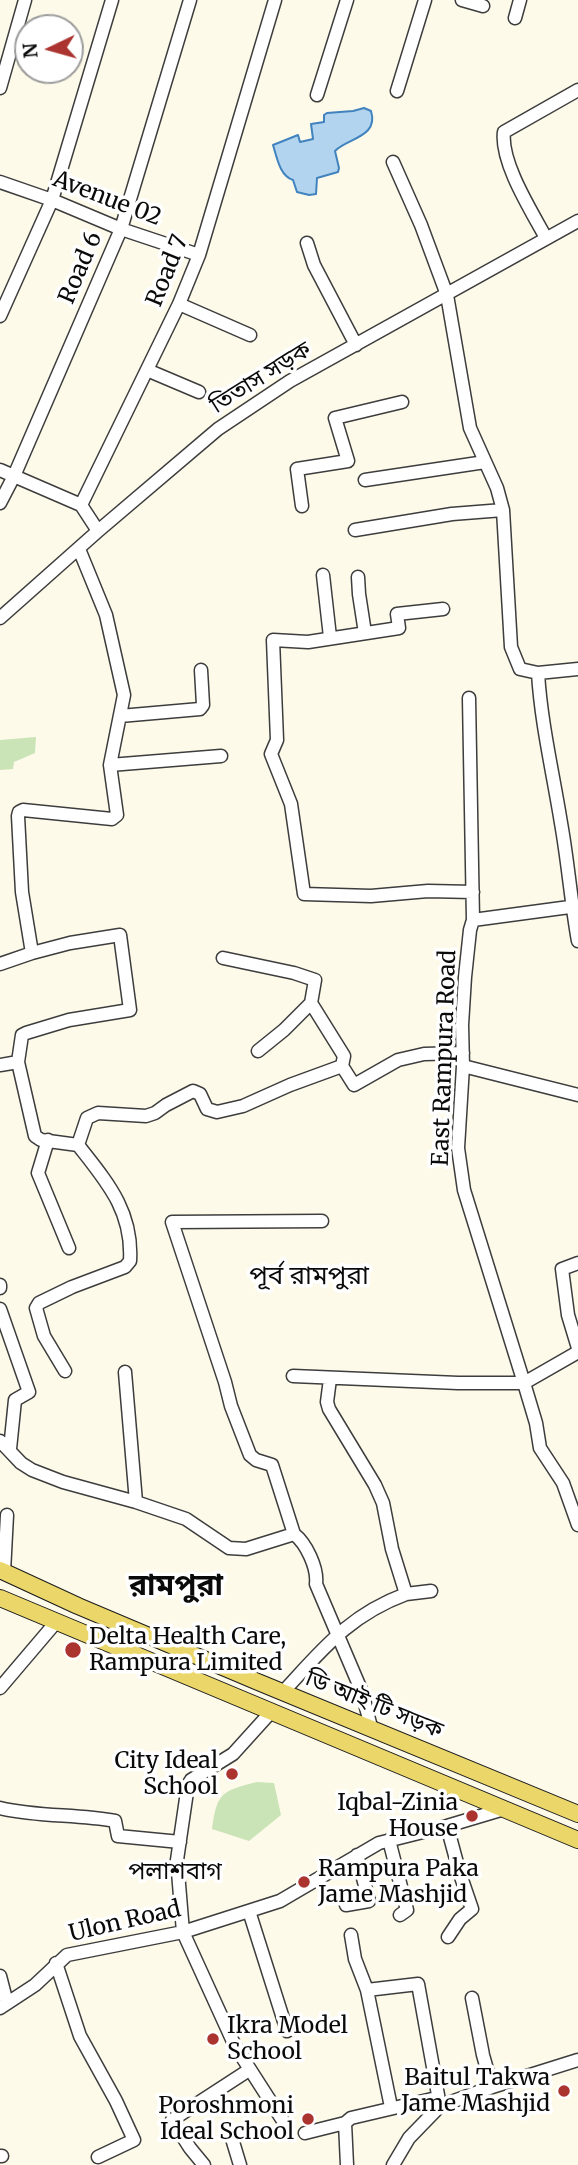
<!DOCTYPE html>
<meta charset="utf-8">
<style>
body{margin:0}
#map{position:relative;width:578px;height:2165px;overflow:hidden;background:#fdfae9;font-family:Merriweather,serif}
canvas{display:block}
.north{position:absolute;left:14px;top:14px;width:70px;height:70px;box-sizing:border-box;background:#fff;border:2px solid #9d9d9d;border-radius:50%;rotate:265deg;font-size:19px;font-weight:700;line-height:28px;text-align:center;color:#0a0a0a}
.north::after{content:'';display:block;margin:auto;width:24px;height:32px;background:#ab3430;clip-path:polygon(50% 0,100% 100%,50% 72%,0 100%)}
</style>
<div id="map">
<canvas width="578" height="2165"></canvas>
<div class="north">N</div>
</div>
<script>
const ctx = document.querySelector('canvas').getContext('2d');
ctx.lineJoin = 'round';
function fill(path, color) {
  ctx.fillStyle = color;
  ctx.fill(path, 'evenodd');
}
function stroke(path, color, width, dash) {
  ctx.strokeStyle = color;
  ctx.lineWidth = width;
  ctx.lineCap = dash ? 'butt' : 'round';
  ctx.setLineDash(dash || []);
  ctx.stroke(path);
}
function drawText(font, color, halo, rows, align = 'center') {
  ctx.font = font + ' Merriweather,"Noto Sans Bengali",serif';
  ctx.lineWidth = 7;
  ctx.setLineDash([]);
  ctx.textBaseline = 'middle';
  ctx.strokeStyle = halo;
  ctx.fillStyle = color;
  for (const [text, x, y, turn = 0] of rows) {
    ctx.save();
    ctx.translate(x, y);
    ctx.rotate((+turn || 0) * Math.PI / 180);
    ctx.textAlign = isNaN(turn) ? turn : align;
    if (halo) ctx.strokeText(text, 0, 0);
    ctx.fillText(text, 0, 0);
    ctx.restore();
  }
}
fill(new Path2D(`
 M36,737L35,753L14,762L13,769L0,770V740Z
 M257,1782L274,1783L281,1815L249,1841L212,1829C217,1792 222,1791 257,1782Z`), '#cae3b7');
const water = new Path2D(`
 M364,108L371,111C379,137 348,138 335,151L339,168L338,172L317,178L316,194L309,195L297,192L293,180C280,176 277,158 273,145L298,135L300,142L313,139L311,124L324,122V115L327,113L353,111Z`);
fill(water, '#b2d4ef');
stroke(water, '#4183bf', 2);
const minor = new Path2D(`
 M462,0L483,6
 M515,18L520,0
 M0,88L25,0
 M397,91L425,0
 M317,95L347,0
 M393,162L421,225L447,295L470,428L497,488L503,510L511,647L520,669L538,673L578,669
 M0,182L52,200L121,229L199,255
 M546,238C532,212 500,162 504,132L578,90
 M307,243L314,265L356,345
 M179,304L250,335
 M0,316L52,200L112,0
 M147,370L199,392
 M0,470L81,505
 M365,480L485,462
 M0,503L14,476L121,229L190,0
 M81,505L179,304L199,255L275,0
 M81,505L98,531
 M302,506L297,469L348,461L335,418L402,402
 M355,530L452,514L503,510
 M323,575L330,637
 M358,577L359,594L365,633
 M443,609L397,614L399,628L308,642L273,640L277,740L271,754L291,804L304,894L371,896L428,891L473,892
 M0,618L98,531L218,429L290,381L578,221
 M538,673C541,723 553,773 561,823C568,862 571,902 578,941
 M469,698L473,920L470,930L465,977L462,1025L463,1066L458,1148L464,1190L524,1383L536,1423L540,1448L563,1483L578,1525
 M120,716L200,709L203,705L201,670
 M110,765L221,756
 M473,920L577,906
 M223,958L294,973L315,980L311,1003L284,1030L258,1051
 M0,964L32,953
 M311,1003L344,1056L342,1066L354,1085L398,1060L424,1054L463,1053
 M18,1062L35,1136L41,1140L78,1145C107,1182 133,1211 130,1261L125,1267L72,1287L39,1303L36,1308L44,1336L65,1371
 M0,1065L18,1062L22,1035L26,1033L69,1020L130,1010L120,935L70,943L32,953L22,892L18,816L19,812L23,810L112,819L117,815L110,765L124,695L106,615L79,549
 M463,1066L578,1095
 M48,1140L38,1173L69,1248
 M78,1145L87,1118L98,1113L146,1116L155,1113L166,1105L193,1091L200,1094L207,1109L217,1112L243,1106L290,1085L342,1066
 M322,1221L172,1222L225,1382L231,1406L250,1455L256,1460L272,1465L294,1534C306,1543 318,1568 316,1584L362,1692L371,1727
 M578,1263L562,1269L568,1315L578,1348
 M0,1285V1288
 M0,1309L29,1392L15,1400L10,1449
 M125,1372L136,1502
 M293,1376L458,1383H524L578,1352
 M330,1379L327,1402L329,1409L375,1485L383,1503L392,1549L406,1594L431,1591
 M0,1441L21,1463L32,1470L63,1482L136,1502L186,1519L229,1548L246,1549L294,1534
 M4,1572L7,1515
 M0,1688L57,1621
 M283,1692C322,1650 349,1615 406,1594
 M271,1712L233,1754L191,1780L188,1785L177,1860L183,1932L235,2046L285,2124
 M0,1808C38,1817 77,1814 115,1821L118,1836L180,1842
 M447,1826L460,1874L472,1909L460,1919L448,1937
 M389,1840L407,1910L400,1915
 M346,1905L369,1901L357,1855
 M249,1911L287,2031
 M351,1935L355,1959L367,1990L391,2107
 M56,1963L80,2036L116,2101L134,2140L98,2157
 M0,1976L7,2003
 M367,1990L418,1984L440,2106
 M472,1998L483,2055L492,2087
 M0,2008L35,1985L67,1955L183,1932L280,1901L379,1843L447,1826L504,1809
 M345,2123L347,2165
 M230,2132L240,2165
 M305,2133L345,2123L351,2118L432,2099L440,2106
 M0,2156H2
 M204,2165L190,2148L172,2120L249,2070
 M393,2165L409,2138L440,2106L492,2087L578,2060`);
const major = new Path2D(`
 M0,1570L78,1606L258,1682L578,1814
 M0,1598L578,1840`);
stroke(minor, '#3d3d3d', 15);
stroke(major, '#1b1b1b', 18);
stroke(minor, '#fff', 12);
stroke(major, '#ebd66a', 16);
for (const [x, y, r, color] of [
 [73,1650,9,"#ab3430"],
 [232,1774,7,"#ab3430"],
 [472,1816,7,"#ab3430"],
 [304,1882,7,"#ab3430"],
 [213,2039,7,"#ab3430"],
 [564,2091,7,"#ab3430"],
 [308,2119,7,"#ab3430"]
]) {
  const dot = new Path2D();
  dot.arc(x, y, r, 0, 2 * Math.PI);
  ctx.fillStyle = color;
  ctx.fill(dot);
  stroke(dot, '#fff', 2.5);
}
drawText('23px', '#0a0a0a', '#fff', [
 ["Avenue 02",107,199,21],
 ["Road 6",81,268,-67],
 ["Road 7",168,271,-68],
 ["তিতাস সড়ক",261,378,-32],
 ["East Rampura Road",445,1058,-88],
 ["ডি আই টি সড়ক",374,1705,22],
 ["Ulon Road",125,1922,-13]
]);
drawText('23px', '#0a0a0a', '#fff', [
 ["Delta Health Care,",89,1637,"left"],
 ["Rampura Limited",89,1663,"left"],
 ["City Ideal",218,1761],
 ["School",218,1787],
 ["Iqbal-Zinia",458,1803],
 ["House",458,1829],
 ["Rampura Paka",318,1869,"left"],
 ["Jame Mashjid",318,1895,"left"],
 ["Ikra Model",227,2026,"left"],
 ["School",227,2052,"left"],
 ["Baitul Takwa",550,2078],
 ["Jame Mashjid",550,2104],
 ["Poroshmoni",294,2106],
 ["Ideal School",294,2132]
], 'right');
drawText('24px', '#0a0a0a', '#fff', [
 ["পলাশবাগ",175,1872]
]);
drawText('26px', '#0a0a0a', '#fff', [
 ["পূর্ব রামপুরা",309,1277]
]);
drawText('bold 30px', '#0a0a0a', '#fff', [
 ["রামপুরা",176,1587]
]);
</script>
